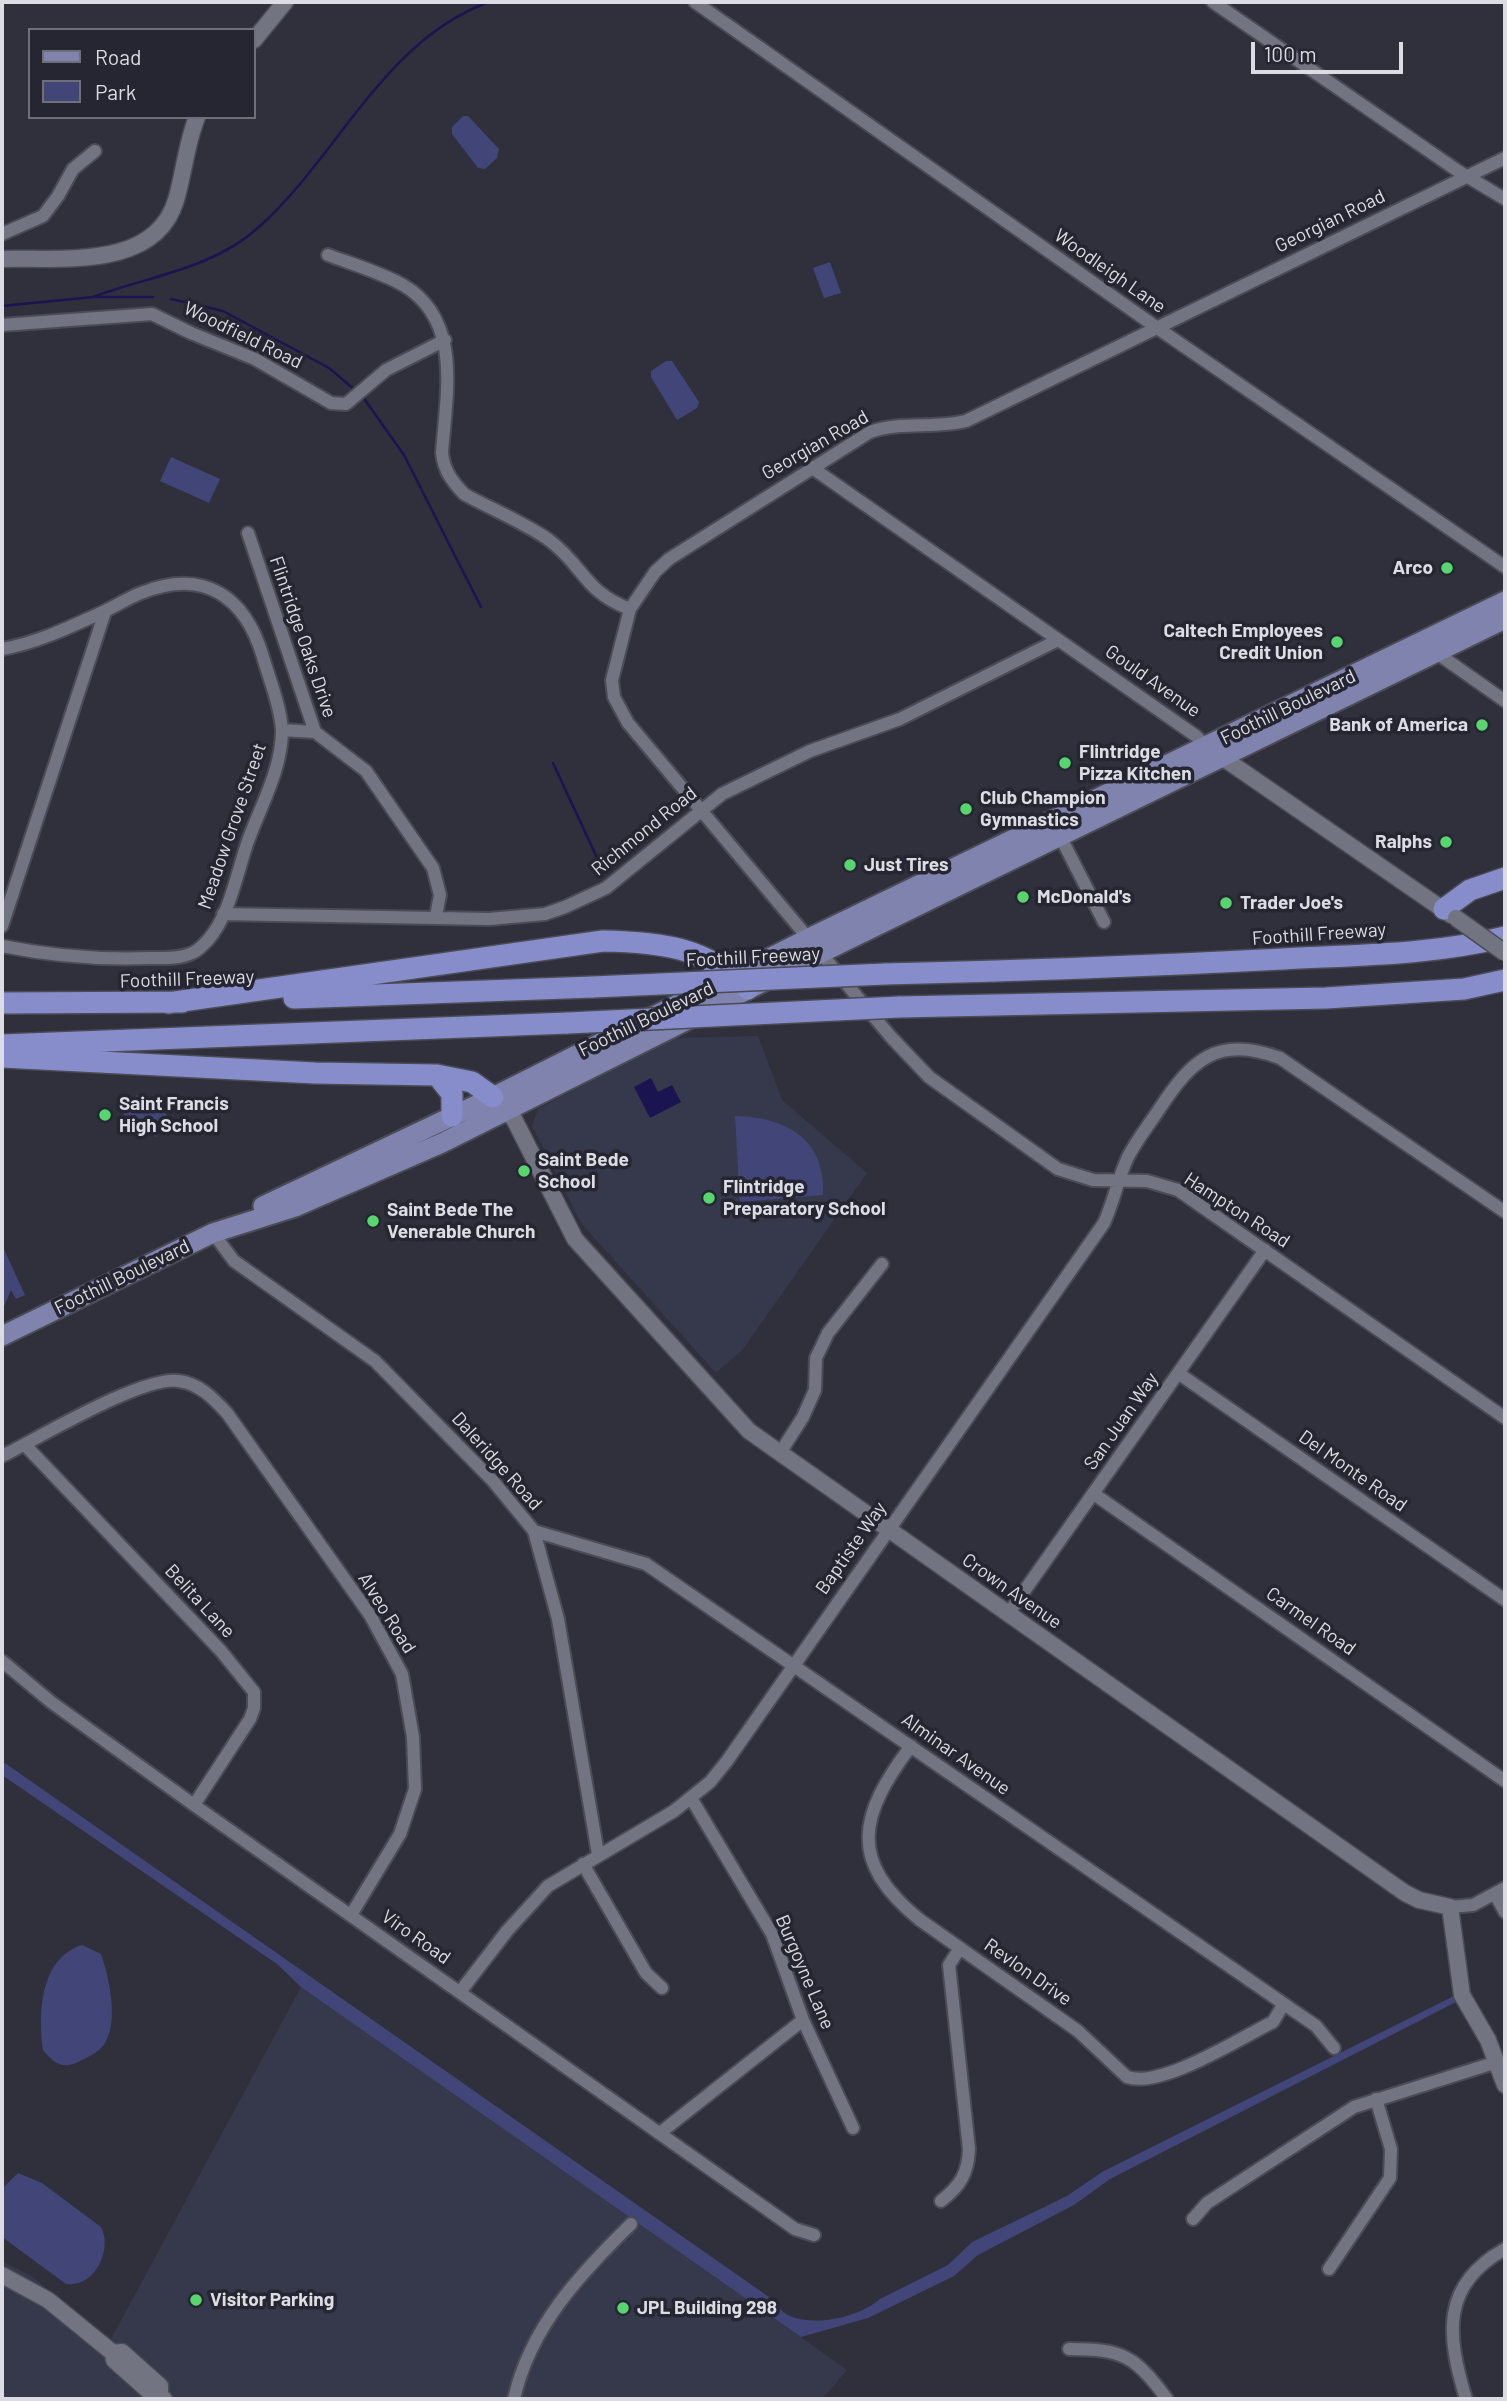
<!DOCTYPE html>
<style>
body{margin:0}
#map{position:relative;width:1507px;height:2401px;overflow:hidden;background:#2f303c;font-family:Barlow,sans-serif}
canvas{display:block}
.frame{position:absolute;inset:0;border:4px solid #dbdce4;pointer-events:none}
.legend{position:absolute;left:28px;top:28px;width:228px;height:91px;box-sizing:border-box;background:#252632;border:2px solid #6e6f79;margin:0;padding:9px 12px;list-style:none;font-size:21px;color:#dbdce4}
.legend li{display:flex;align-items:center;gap:14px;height:35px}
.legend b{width:35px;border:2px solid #6e6f79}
.scale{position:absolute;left:1251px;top:42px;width:152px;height:32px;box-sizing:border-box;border:4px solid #dbdce4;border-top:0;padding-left:9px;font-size:21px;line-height:24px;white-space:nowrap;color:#dbdce4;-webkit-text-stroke:5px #252632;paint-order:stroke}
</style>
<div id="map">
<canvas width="1507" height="2401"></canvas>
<div class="frame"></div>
<ul class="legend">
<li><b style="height:9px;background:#7f83ae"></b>Road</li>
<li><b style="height:19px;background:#424578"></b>Park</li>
</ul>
<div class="scale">100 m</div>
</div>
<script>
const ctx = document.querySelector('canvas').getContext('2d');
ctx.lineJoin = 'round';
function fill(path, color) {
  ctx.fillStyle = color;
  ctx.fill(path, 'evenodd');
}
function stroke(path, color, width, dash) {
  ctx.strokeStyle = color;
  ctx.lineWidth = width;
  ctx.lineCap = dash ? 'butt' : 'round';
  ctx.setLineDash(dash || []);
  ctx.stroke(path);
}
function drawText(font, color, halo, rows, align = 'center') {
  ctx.font = font + ' Barlow,sans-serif';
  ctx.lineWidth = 7;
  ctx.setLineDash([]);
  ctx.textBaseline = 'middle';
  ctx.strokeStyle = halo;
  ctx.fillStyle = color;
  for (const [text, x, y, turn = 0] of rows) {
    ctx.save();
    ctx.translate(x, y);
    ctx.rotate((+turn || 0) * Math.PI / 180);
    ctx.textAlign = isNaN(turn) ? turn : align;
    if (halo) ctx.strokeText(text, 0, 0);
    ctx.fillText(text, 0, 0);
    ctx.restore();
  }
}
fill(new Path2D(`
 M758,1036L782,1100L867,1173L743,1349L716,1373L581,1223L532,1126L538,1109L671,1038Z
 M301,1987L518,2135L847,2370L822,2399H2V2261L30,2275L111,2339Z`), '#36394b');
fill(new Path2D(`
 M463,116H468L499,149L497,158L485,169L478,168L452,134V127Z
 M830,262L841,293L824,298L813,268Z
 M666,361H672L699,402L697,408L677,420L651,377V371Z
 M171,457L220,479L209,503L160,481Z
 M137,1095L170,1117L156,1137L123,1114Z
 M735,1116C786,1117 826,1139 823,1195L740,1202Z
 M2,1245L25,1295L16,1299L11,1290L2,1311Z
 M2,1761L769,2297C775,2303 782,2313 790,2316C815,2327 860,2317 880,2299L948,2265L972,2242L1067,2196L1102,2172L1458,1994L1460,2000L1110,2179L1074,2205L978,2255L954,2276L868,2318L801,2337L301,1987L277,1964L2,1775Z
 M82,1945L101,1954C109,1978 120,2023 103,2046C97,2053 88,2057 80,2061C64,2070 54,2064 43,2050C38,2013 40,1958 82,1945Z
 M18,2173L42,2183L101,2227C113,2249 95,2288 66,2284L2,2237V2189Z`), '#424578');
fill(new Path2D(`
 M651,1078L658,1092L672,1085L681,1102L650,1118L634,1087Z`), '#1a1451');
stroke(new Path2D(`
 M93,297C149,276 213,269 259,227C339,155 384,40 489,2
 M171,299L223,311L329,368L355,390
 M2,306L93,297H153
 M363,397L404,455L481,607
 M553,763L599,862`), '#1a1451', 2.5);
const street = new Path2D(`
 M695,2L1156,327L1505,567
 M1213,2L1458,171L1505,199
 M1505,158L966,421C933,429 901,421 870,432L669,559L655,572L630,609L612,680L614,697L628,723L891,1037L929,1077L1058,1169L1093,1180L1147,1181L1178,1190L1505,1418
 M2,234L43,216L58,196L73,169L95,151
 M328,255C352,264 380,272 403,285C463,320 446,395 442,453C444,471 452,481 464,494C491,509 525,523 549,540C584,566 584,592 630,609
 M2,325L152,314L191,333L255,359L331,403L346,404L386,370L445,340
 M811,467L1196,736L1207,747
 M248,533L315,732L366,771L433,868L440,895L436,916
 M2,649C37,643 70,627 103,612C116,606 128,598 141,593C204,568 245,596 263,657C270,681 280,705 282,730C282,769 261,805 248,841C237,872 230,915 208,940C204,944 198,951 192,953C180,959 163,958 150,958C99,960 52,956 2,946
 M1431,649L1505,701
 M282,730L315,732
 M1058,832L1104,922
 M223,914L489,919L545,914L565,907L606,888L722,794L810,751L900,719L1058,640
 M2,926L105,612
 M213,1233L234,1261L375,1361L493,1481L534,1531L558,1619L598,1854
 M1178,1373L1505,1600
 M25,1445L221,1651L254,1692V1708L250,1719L194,1805
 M780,1453L803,1417L815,1390L816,1358L828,1333L882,1264
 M2,1456C39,1438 143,1375 179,1381C200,1384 213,1398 227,1413L370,1615L402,1674L413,1737L415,1789L400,1834L351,1915
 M1094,1494L1505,1781
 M534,1531L646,1564L1316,2026L1334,2048
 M1008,1614L1265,1250
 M2,1661L51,1702L194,1805L795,2229L814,2235
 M911,1746C859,1815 847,1861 920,1920L1078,2031L1127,2077C1161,2089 1240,2038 1273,2022L1283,2005
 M691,1798L772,1934L803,2020L853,2128
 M583,1864L646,1973L662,1988
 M1495,1894L1505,1912
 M1450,1907L1473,1905L1505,1888
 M460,1992L507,1931L548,1886L674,1811L710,1782L727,1761L1104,1223C1114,1201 1118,1178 1128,1157C1136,1141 1148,1126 1158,1111C1192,1059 1217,1035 1280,1058L1505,1212
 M660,2133L803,2020
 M941,2201C960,2186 968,2174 969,2149L949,1965L960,1948
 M1193,2219L1207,2203L1354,2107L1497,2062
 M1329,2269L1390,2178L1391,2149L1376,2099
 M1069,2349C1123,2349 1135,2356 1167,2399
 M514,2399C530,2327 580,2274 631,2224
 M1466,2399C1447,2336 1440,2285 1505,2249`);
const secondary = new Path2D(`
 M254,40L285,2
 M2,259C59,257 155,271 176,200C184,173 186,145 197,117
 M1216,753L1451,915
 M499,1104L514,1119L575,1239L749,1431L1405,1893L1419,1900L1450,1907L1462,1995L1488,2040L1505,2085
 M2,2275L48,2300L113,2353L114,2360L152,2394L164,2399
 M113,2353L122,2352L160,2386V2396`);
const primary = new Path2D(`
 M263,1206L493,1097L809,938L1505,601
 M2,1336L213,1233L295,1207L442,1143L821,953L1505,619`);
const highway = new Path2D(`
 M1444,909L1470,890L1505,878
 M885,974C1018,971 1150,966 1283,959C1357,955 1433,955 1505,937
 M294,998L593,987
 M2,1003L182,1002
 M168,1003L603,941C660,942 707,947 748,989
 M899,1007L1326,998L1464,989L1505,980
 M2,1045L568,1023
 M2,1057L315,1073L437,1075L472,1082L493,1097
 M437,1075L452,1094V1116`);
stroke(street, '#4a4b55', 16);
stroke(secondary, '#4a4b55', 19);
stroke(primary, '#4a4b55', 23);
stroke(highway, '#4a4b55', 24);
stroke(street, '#727482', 12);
stroke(secondary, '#727482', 16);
stroke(primary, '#7f83ae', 19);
stroke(highway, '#878dcb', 21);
const secondaryBridge = new Path2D(`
 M1456,918L1505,953`);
const highwayBridge = new Path2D(`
 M593,987L885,974
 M568,1023L899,1007`);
stroke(secondaryBridge, '#4a4b55', 19, []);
stroke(highwayBridge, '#4a4b55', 24, []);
stroke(secondaryBridge, '#727482', 16);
stroke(highwayBridge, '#878dcb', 21);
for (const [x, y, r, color] of [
 [1447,568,7,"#59d56f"],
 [1337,642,7,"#59d56f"],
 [1482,725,7,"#59d56f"],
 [1065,763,7,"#59d56f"],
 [966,809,7,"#59d56f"],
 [1446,842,7,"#59d56f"],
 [850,865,7,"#59d56f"],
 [1023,897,7,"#59d56f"],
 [1226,903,7,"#59d56f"],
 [105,1115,7,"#59d56f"],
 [524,1171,7,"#59d56f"],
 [709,1198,7,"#59d56f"],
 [373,1221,7,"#59d56f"],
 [196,2300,7,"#59d56f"],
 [623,2308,7,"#59d56f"]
]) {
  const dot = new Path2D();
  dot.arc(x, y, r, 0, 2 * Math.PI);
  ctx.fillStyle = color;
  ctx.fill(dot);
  stroke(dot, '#252632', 2.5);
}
drawText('19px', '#dbdce4', '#252632', [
 ["Georgian Road",1330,221,-26],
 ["Woodleigh Lane",1110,271,35],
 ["Woodfield Road",243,335,26],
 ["Georgian Road",815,445,-30],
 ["Flintridge Oaks Drive",303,637,71],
 ["Gould Avenue",1153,681,35],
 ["Foothill Boulevard",1288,707,-26],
 ["Meadow Grove Street",232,826,-71],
 ["Richmond Road",644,831,-39],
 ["Foothill Freeway",1319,934,-4],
 ["Foothill Freeway",753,957,-3],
 ["Foothill Freeway",187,979,-2],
 ["Foothill Boulevard",646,1019,-26],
 ["Hampton Road",1237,1210,33],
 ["Foothill Boulevard",122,1277,-26],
 ["San Juan Way",1121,1421,-55],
 ["Daleridge Road",497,1461,48],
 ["Del Monte Road",1353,1471,35],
 ["Baptiste Way",851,1548,-55],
 ["Crown Avenue",1012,1591,35],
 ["Belita Lane",200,1601,47],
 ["Alveo Road",387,1613,58],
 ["Carmel Road",1311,1621,35],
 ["Alminar Avenue",956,1754,35],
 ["Viro Road",416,1937,35],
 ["Burgoyne Lane",805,1972,67],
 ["Revlon Drive",1028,1972,35]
]);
drawText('bold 19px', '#dbdce4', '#252632', [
 ["Arco",1433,568,"right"],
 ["Caltech Employees",1323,631,"right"],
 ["Credit Union",1323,653,"right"],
 ["Bank of America",1468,725,"right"],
 ["Flintridge",1079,752],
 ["Pizza Kitchen",1079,774],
 ["Club Champion",980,798],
 ["Gymnastics",980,820],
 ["Ralphs",1432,842,"right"],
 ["Just Tires",864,865],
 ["McDonald's",1037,897],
 ["Trader Joe's",1240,903],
 ["Saint Francis",119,1104],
 ["High School",119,1126],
 ["Saint Bede",538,1160],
 ["School",538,1182],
 ["Flintridge",723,1187],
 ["Preparatory School",723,1209],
 ["Saint Bede The",387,1210],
 ["Venerable Church",387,1232],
 ["Visitor Parking",210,2300],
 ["JPL Building 298",637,2308]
], 'left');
</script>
